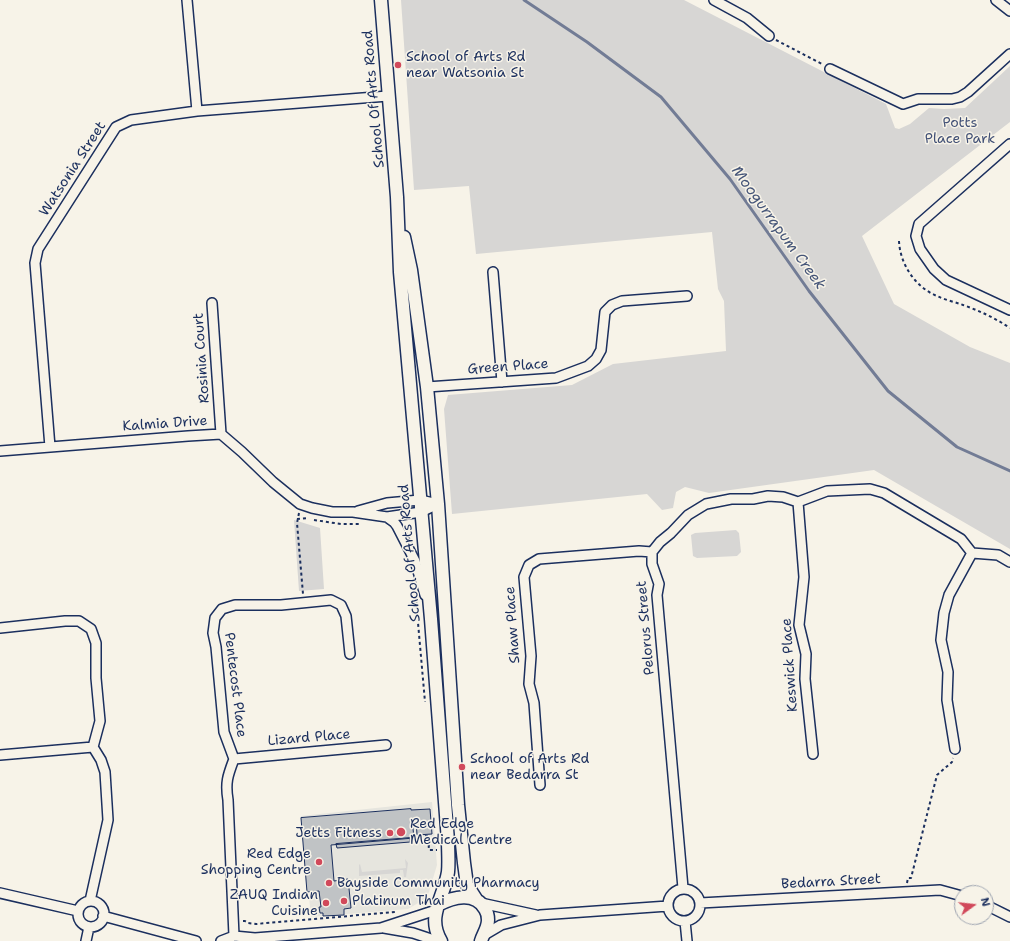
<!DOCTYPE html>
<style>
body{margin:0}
#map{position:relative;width:1010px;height:941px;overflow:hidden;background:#f7f3e8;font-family:"Shantell Sans",sans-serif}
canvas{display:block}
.north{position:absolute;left:954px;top:885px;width:40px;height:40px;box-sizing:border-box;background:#f7f3e8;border:1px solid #9fa5b1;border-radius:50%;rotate:75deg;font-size:11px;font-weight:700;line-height:16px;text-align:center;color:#1b2f5e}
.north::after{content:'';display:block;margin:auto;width:14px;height:18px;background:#d1495b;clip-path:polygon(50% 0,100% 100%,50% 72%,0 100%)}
</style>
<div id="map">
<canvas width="1010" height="941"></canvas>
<div class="north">N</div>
</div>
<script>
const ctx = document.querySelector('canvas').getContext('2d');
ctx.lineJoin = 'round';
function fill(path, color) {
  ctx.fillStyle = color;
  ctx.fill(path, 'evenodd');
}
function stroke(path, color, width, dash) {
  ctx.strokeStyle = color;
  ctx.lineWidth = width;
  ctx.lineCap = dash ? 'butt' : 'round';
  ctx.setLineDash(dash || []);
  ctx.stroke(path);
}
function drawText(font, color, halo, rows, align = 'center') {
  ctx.font = font + ' "Shantell Sans",sans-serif';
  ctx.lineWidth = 3;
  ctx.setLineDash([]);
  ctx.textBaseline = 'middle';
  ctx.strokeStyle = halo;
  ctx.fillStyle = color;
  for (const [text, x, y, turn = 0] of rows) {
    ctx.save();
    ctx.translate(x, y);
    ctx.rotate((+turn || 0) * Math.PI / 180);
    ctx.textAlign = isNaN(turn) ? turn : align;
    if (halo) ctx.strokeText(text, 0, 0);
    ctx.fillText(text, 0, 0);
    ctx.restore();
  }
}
fill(new Path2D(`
 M432,802L437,865L429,892L425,899L408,909L311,917L301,816Z`), '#e6e5de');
fill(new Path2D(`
 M401,0H684L886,104L895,128L899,129L910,124L929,108L944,109L965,108L1010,66V122L862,236L894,304L970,347L1010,363V549L874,470L709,493L685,487L676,492L673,508L662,510L647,494L452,514L444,409L448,395L572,385L613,364L726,351L724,301L718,289L712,232L476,254L469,186L414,190Z
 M294,520L320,528L324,589L299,591Z
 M736,530L739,533L741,552L737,556L697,558L693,556L691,535L695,533Z
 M405,859L408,863L406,877H404L403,870H400V873L359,876V865L360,864L362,872L406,868Z`), '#d7d6d4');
stroke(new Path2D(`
 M524,0L587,42L661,97L730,179L809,291L888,391L957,447L1010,471`), '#727c95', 3);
const building = new Path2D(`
 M411,809V810L430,809L432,834L417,835L416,818L412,819L414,838L331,845L334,881L348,879L351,908L344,909V915L323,916V913H320L319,907H321L319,891L307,892L301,818Z
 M410,838V842L337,848L336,844Z`);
fill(building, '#c0c3c5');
stroke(building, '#1b2f5e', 1);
const minor = new Path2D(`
 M187,0L197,111
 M714,0L747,18L769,36
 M996,0L1010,11
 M830,69L903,104L918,99H952L960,97L968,92L1010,54
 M1010,144L919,224L916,236L920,249L934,269L946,280L1010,310
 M493,272L502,382
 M212,303L221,434
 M427,387L556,378L588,366L596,359L601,350L605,312L612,305L622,301L687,296
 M50,447L35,263L38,249L116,127L131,120L197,111L388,96
 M0,451L188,436L221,434L242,452L273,482L300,504L312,508L332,512H353L387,517L421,512L438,504
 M798,502L804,577L799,625L806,654L805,679L813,754
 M358,511L387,503L420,500L438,504
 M387,517L394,522L397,526L415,561L425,595
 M0,628L65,621H79L91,629L96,643V678L100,721L93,747L101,760L105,772L108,820L90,901
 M955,749L947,700L948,672L941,640L944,613L949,595L972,553
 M0,755L93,747
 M234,759L386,745
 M540,785L534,703L529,684L531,656L524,577L529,565L539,559L639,551L652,552
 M683,888L657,595L659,584L652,564V552L660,542L671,533L688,515L706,504L731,499H753L768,496L783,497L798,502L827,491L870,489L884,493L961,539L972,553L998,555L1010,562
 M668 905a16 16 0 1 1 32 0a16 16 0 1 1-32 0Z
 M0,893L78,911
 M78 914a13 13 0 1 1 26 0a13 13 0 1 1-26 0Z
 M481,903L536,915
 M700,903L940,890L962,896
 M986,905L1010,917
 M103,916L196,941
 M685,921L687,941
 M384,928L413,933L437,941
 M484,935L501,925L540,915L668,906
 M234,936L228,800C225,782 228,775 234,759L224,732L216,647L213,633L215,618L222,609L235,605H281L331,600L341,605L346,616L350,654
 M86,941L89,927
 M221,941L234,936L255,938L381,928L436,910`);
const tertiary = new Path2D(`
 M381,0L397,197L400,272L431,619L448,841C448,851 449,862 448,872C444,898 426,916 441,941
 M404,237L411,270L427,387L438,504L458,805L464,863L467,885L476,899
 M438,905C453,897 475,891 485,909C487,912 488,916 488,920C488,928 483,934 481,941`);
stroke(minor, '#1b2f5e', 12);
stroke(tertiary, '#1b2f5e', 15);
stroke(new Path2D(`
 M776,40L822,64
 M899,241C900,264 915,287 937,296C945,300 955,302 963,305C980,311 995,318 1010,328
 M299,513L297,523L303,594
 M297,519L308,518
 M314,520L341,524H361
 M416,600L425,702
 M419,837L428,836L429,850H437
 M907,883L908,878H911L937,775L952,762L953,758
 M421,904L428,897
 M243,921H245L248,923L256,924L395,912`), '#1b2f5e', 2, [3, 3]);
stroke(minor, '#f7f3e8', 9);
stroke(tertiary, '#f7f3e8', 12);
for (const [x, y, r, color] of [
 [398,65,4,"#d1495b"],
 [462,767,4,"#d1495b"],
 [401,832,5,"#d1495b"],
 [390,833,4,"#d1495b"],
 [319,862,4,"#d1495b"],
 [329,883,4,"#d1495b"],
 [344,901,4,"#d1495b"],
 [326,903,4,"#d1495b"]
]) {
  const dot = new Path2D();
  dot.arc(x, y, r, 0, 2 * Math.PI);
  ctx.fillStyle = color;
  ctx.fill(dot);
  stroke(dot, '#f7f3e8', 1.5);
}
drawText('14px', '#1b2f5e', '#f7f3e8', [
 ["School of Arts Rd",406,57],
 ["near Watsonia St",406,73],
 ["School of Arts Rd",470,759],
 ["near Bedarra St",470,775],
 ["Red Edge",410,824],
 ["Medical Centre",410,840],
 ["Jetts Fitness",382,833,"right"],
 ["Red Edge",311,854,"right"],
 ["Shopping Centre",311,870,"right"],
 ["Bayside Community Pharmacy",337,883],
 ["ZAUQ Indian",318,895,"right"],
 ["Cuisine",318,911,"right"],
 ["Platinum Thai",352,901]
], 'left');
drawText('14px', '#1b2f5e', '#f7f3e8', [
 ["School Of Arts Road",374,99,-95],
 ["Watsonia Street",73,169,-57],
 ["Rosinia Court",202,358,-94],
 ["Green Place",508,367,-4],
 ["Kalmia Drive",165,424,-4],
 ["School Of Arts Road",410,553,-95],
 ["Shaw Place",513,625,-94],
 ["Pelorus Street",646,628,-95],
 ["Keswick Place",790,665,-94],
 ["Pentecost Place",235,685,83],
 ["Lizard Place",309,738,-5],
 ["Bedarra Street",831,882,-3]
]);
drawText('14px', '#415076', '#f7f3e8', [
 ["Potts",960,123],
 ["Place Park",960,139]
]);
drawText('italic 15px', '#465679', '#f7f3e8', [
 ["Moogurrapum Creek",778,228,54]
]);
</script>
